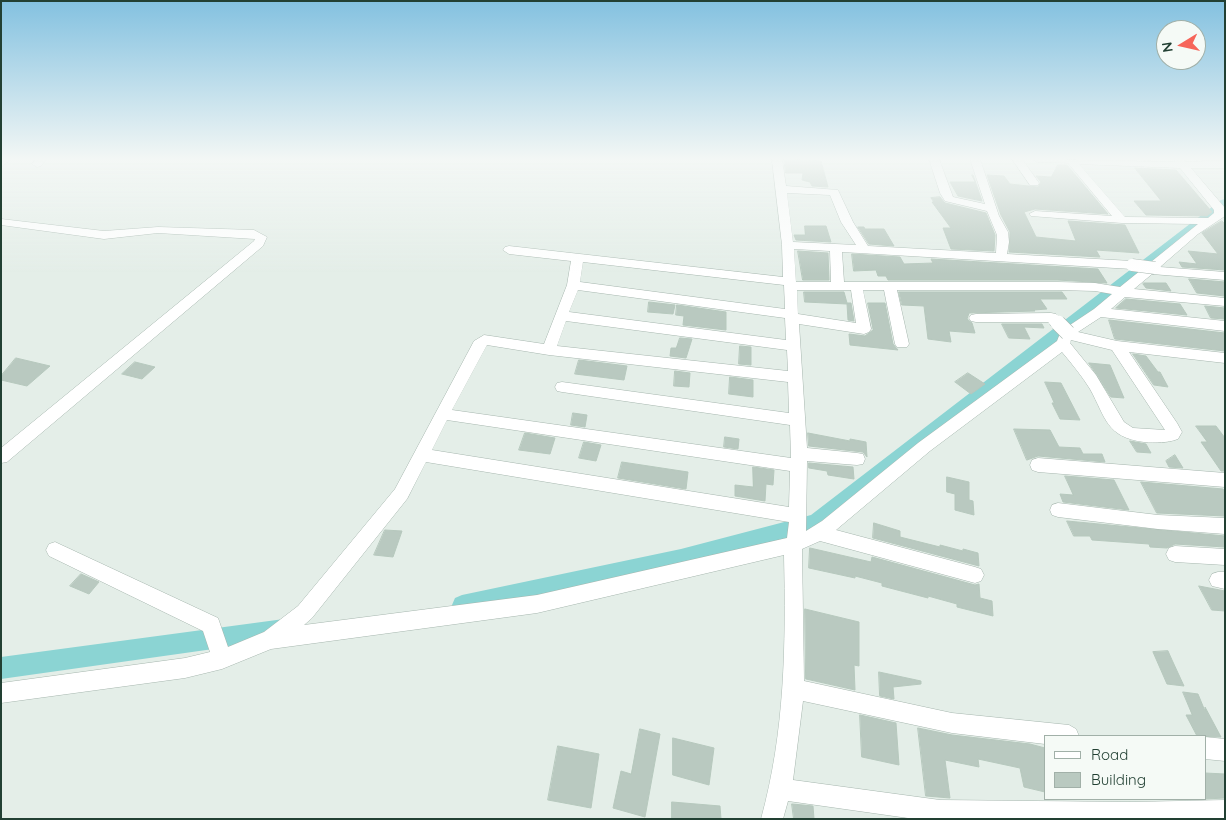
<!DOCTYPE html>
<style>
body{margin:0}
#map{position:relative;width:1226px;height:820px;overflow:hidden;background:#e4eee8;font-family:Quicksand,sans-serif}
canvas{display:block}
.frame{position:absolute;inset:0;border:2px solid #224033;pointer-events:none}
.legend{position:absolute;left:1044px;top:735px;width:162px;height:65px;box-sizing:border-box;background:#f5faf6;border:1px solid #a1b0a8;margin:0;padding:6px 9px;list-style:none;font-size:15px;color:#224033}
.legend li{display:flex;align-items:center;gap:10px;height:25px}
.legend b{width:25px;border:1px solid #a1b0a8}
.north{position:absolute;left:1156px;top:20px;width:50px;height:50px;box-sizing:border-box;background:#f5faf6;border:1px solid #a1b0a8;border-radius:50%;rotate:261deg;font-size:14px;font-weight:700;line-height:20px;text-align:center;color:#224033}
.north::after{content:'';display:block;margin:auto;width:18px;height:22px;background:#f6655a;clip-path:polygon(50% 0,100% 100%,50% 72%,0 100%)}
</style>
<div id="map">
<canvas width="1226" height="820"></canvas>
<div class="frame"></div>
<ul class="legend">
<li><b style="height:6px;background:#fff"></b>Road</li>
<li><b style="height:14px;background:#b9c9c0"></b>Building</li>
</ul>
<div class="north">N</div>
</div>
<script>
const ctx = document.querySelector('canvas').getContext('2d');
ctx.lineJoin = 'round';
function fill(path, color) {
  ctx.fillStyle = color;
  ctx.fill(path, 'evenodd');
}
function stroke(path, color, width, dash) {
  ctx.strokeStyle = color;
  ctx.lineWidth = width;
  ctx.lineCap = dash ? 'butt' : 'round';
  ctx.setLineDash(dash || []);
  ctx.stroke(path);
}
fill(new Path2D(`
 M1225,199V209L823,528L681,567L462,615L455,612L452,605L455,598L462,595L681,549L811,515L1221,200Z
 M284,619L291,622L294,629L291,636L284,639L1,679V657Z`), '#8bd4d3');
const building = new Path2D(`
 M784,159L821,161L828,187L812,186L810,182L802,180L803,173H786Z
 M1058,165H1067L1108,214L1035,209L1024,212L1036,237L1076,241L1068,221L1125,225L1139,253L1096,250L1100,257L1009,252L1010,232L1001,215L987,175L1004,176L1010,184L1038,187L1041,182L1036,176L1051,177Z
 M1135,168L1176,170L1212,212L1207,216L1146,215L1134,201H1161Z
 M972,175H973L982,201L958,196L950,182H975Z
 M940,197L945,203L986,213L995,235L994,251L951,249L943,228H951L932,202H934L931,198Z
 M1222,221L1225,224V270L1182,267L1179,262L1197,264L1188,251L1218,254L1202,233Z
 M805,226H826L831,242L796,240L794,235H805Z
 M858,227H864L865,229H884L894,246L869,244Z
 M798,251L828,253L829,280H803Z
 M852,254L900,257L904,264L933,263L931,259L1098,269L1107,283L1058,280H888L886,276H878L876,270L854,271Z
 M1189,279L1225,282V296L1197,293Z
 M1144,283H1166L1171,291L1146,288L1143,284Z
 M804,292H844L847,303H851L854,321L848,320L847,304L805,302Z
 M899,292H1062L1067,299H1040L1047,309L1034,310L1035,311L969,313L967,319L972,323L975,333L949,331L951,342L928,339L924,306L902,305Z
 M1126,299L1180,304L1187,315L1116,308Z
 M649,302L675,305L673,314L648,312Z
 M868,303H885L893,344L898,350L850,345L849,334L865,336L873,330Z
 M677,305L726,312V330L683,325L684,316L676,315Z
 M1205,306L1225,308V319L1211,318Z
 M1109,320L1225,333V351L1115,339Z
 M1002,324H1042L1044,328L1024,327L1030,339L1009,338Z
 M680,338L692,339L686,358L670,356L671,348H676Z
 M740,346L751,347V365L739,364Z
 M1133,354L1146,356L1158,372H1160L1168,387L1154,385Z
 M16,358L50,366L27,386L1,380V376Z
 M579,360L627,366L624,380L575,374Z
 M135,362L155,367L142,379L122,374Z
 M1089,363L1110,365L1124,398L1111,397Z
 M675,371L690,373L689,387L674,386Z
 M968,373L985,384L971,394L955,382Z
 M730,377L753,380V397L729,394Z
 M1045,382L1061,383L1080,420L1060,419L1052,403H1054Z
 M573,413L587,415L585,427L571,425Z
 M1196,426H1216L1225,438V471H1221L1201,442H1207Z
 M1014,429L1050,430L1059,447L1080,448L1083,454H1102L1105,462L1038,456L1027,460Z
 M525,433L555,438L550,454L519,450Z
 M808,433L850,441V439L866,442L867,457L863,452L809,446Z
 M725,437L739,439L738,449L724,447Z
 M1130,441L1146,444L1151,453L1137,452Z
 M584,442L601,445L596,461L579,458Z
 M1175,455L1183,468L1169,467L1166,461Z
 M622,462L688,472L686,489L618,478Z
 M809,463L853,467L854,479L828,475L827,471L809,468Z
 M753,467L774,470L773,485L766,484L765,501L735,496V485L753,487Z
 M1065,476L1114,480L1129,510L1063,502L1060,494L1073,495Z
 M947,477L969,482V500L973,501L974,515L955,510V494L947,492Z
 M1141,482L1223,489L1225,492V516L1157,513Z
 M1067,521L1225,536V547L1175,544L1167,548L1150,547L1149,544L1092,540L1090,536H1074Z
 M874,523L900,531V537L940,547V545L963,551V549L978,553L979,566L873,538Z
 M385,530L402,531L393,557L374,555Z
 M810,548L871,562L872,557L975,585L979,584L980,598L992,601L993,616L957,607V604L928,596V598L882,586V583L855,576V578L809,568Z
 M81,574L99,582L89,594L70,586Z
 M1199,586L1225,591V611L1212,610Z
 M805,609L859,622V666L854,665L855,690L806,679Z
 M1168,651L1172,660L1184,686L1167,684L1153,652Z
 M879,672L921,681V684L893,687L894,699L880,696Z
 M1183,692L1198,694L1205,711V707L1221,737L1197,736L1186,715H1192Z
 M860,715L896,723L899,765L862,757Z
 M918,728L952,735L1030,744L1045,748V792L1024,787L1020,768L978,759L979,767L945,760L950,798L926,796Z
 M640,729L660,734L645,817L613,808L621,771L631,774Z
 M673,738L714,748L709,785L673,775Z
 M558,746L599,754L591,808L548,800Z
 M1205,773L1225,774V798L1205,799Z
 M672,802L720,806L721,819H672Z
 M792,804L813,806L814,819H794Z`);
fill(building, '#b9c9c0');
stroke(building, '#b6c8bd', 1);
const street = new Path2D(`
 M1,159H11L1,167Z
 M36,159H47L41,166L37,167L32,164Z
 M772,159H782L786,186L838,190L853,222L868,246L996,253L997,235L987,211L945,201L940,193L929,159H939L953,197L985,204L970,159H980L999,216L1008,232L1009,242L1007,254L1132,261L1138,265L1132,269L842,252L844,282H1058L1095,283L1120,287L1198,224L1122,223L1031,216L1029,214L1035,211L1112,216L1068,163L1037,162L1032,159L1175,162L1174,159H1184L1186,162L1225,160L1224,168H1191L1225,208V216L1198,234L1160,267L1225,272V280L1152,274L1134,289L1225,298V306L1125,297L1111,309L1225,321V331L1101,317L1078,332L1117,341L1225,353V363L1129,352L1177,423L1182,432L1178,439C1167,443 1156,443 1144,442C1106,437 1106,418 1090,389C1082,376 1072,364 1062,352L930,451L836,530L975,567L981,569L984,575L981,581L975,583L820,541L802,549L804,681L952,713L1069,725L1076,729L1079,736H1045V744L952,733L803,701L793,780L940,800L1132,802L1225,800V819H915L788,801L783,819H761C785,732 786,645 784,555L537,613L271,649L222,669L185,678L1,703V683L185,658L210,652L203,631L49,556L46,550L49,544L55,542L218,618L228,647L264,632L298,606L395,489L474,341L484,335L544,344L567,285L571,261L509,254L503,250L505,247L509,246L783,277L782,245ZM1079,164L1180,168L1214,210V213L1208,218L1125,217ZM787,193L830,195L841,222L856,245L793,242ZM794,249L830,251L831,282H796ZM583,262L784,285L785,309L580,282ZM578,290L785,318L786,340L569,312ZM797,290H851L856,323L798,314ZM863,290H884L895,344L897,347H907L909,344L897,290H1058L1095,291L1112,294L1094,309L1061,331L1057,341L918,443L822,521L806,531L807,461L857,465L863,464L865,459L863,454L857,453L807,448L799,324L864,334L869,332L871,329ZM566,321L787,350L788,371L557,346ZM1071,340L1112,350L1165,430L1133,428L1124,422L1096,375L1070,343ZM487,345L549,355L788,382L789,413L562,382L557,383L555,387L557,391L562,392L790,425L791,458L452,410ZM447,420L790,471L789,507L432,450ZM426,462L789,522L787,538L537,595L304,625L312,618L407,499Z
 M1012,159H1022L1039,183L1038,185H1030Z
 M1,219L104,231L158,227L254,230L267,237L263,246L7,462L1,463V448L254,241L255,239L158,233L104,239L1,225Z
 M1051,313L1056,314L1061,320L1059,323L1054,325L1048,322H976L971,321L969,318L971,315L976,314Z
 M1038,458L1225,473V487L1038,472L1032,470L1030,465L1032,460Z
 M1058,503L1158,515L1225,518V534L1158,529L1058,517L1052,515L1050,510L1052,505Z
 M1175,546L1225,549V565L1175,562L1169,560L1166,554L1169,548Z
 M1218,572H1225V589L1212,586L1209,580L1212,574Z
 M1205,737L1225,739V761L1205,759Z`);
stroke(street, '#a6b6ae', 1);
fill(street, '#fff');
const streetBridgeFar1 = new Path2D(`
 M1132,265L1155,268
 M1054,320L1059,325`);
const streetBridge = new Path2D(`
 M1058,323L1068,333`);
stroke(streetBridgeFar1, '#a6b6ae', 13, []);
stroke(streetBridge, '#a6b6ae', 16, []);
stroke(streetBridgeFar1, '#fff', 12);
stroke(streetBridge, '#fff', 15);
const sky = ctx.createLinearGradient(0, 0, 0, 274);
sky.addColorStop(0, '#83c1e0');
sky.addColorStop(0.58, '#f3f7f5');
sky.addColorStop(1, '#f3f7f500');
ctx.fillStyle = sky;
ctx.fillRect(0, 0, 1226, 274);
</script>
